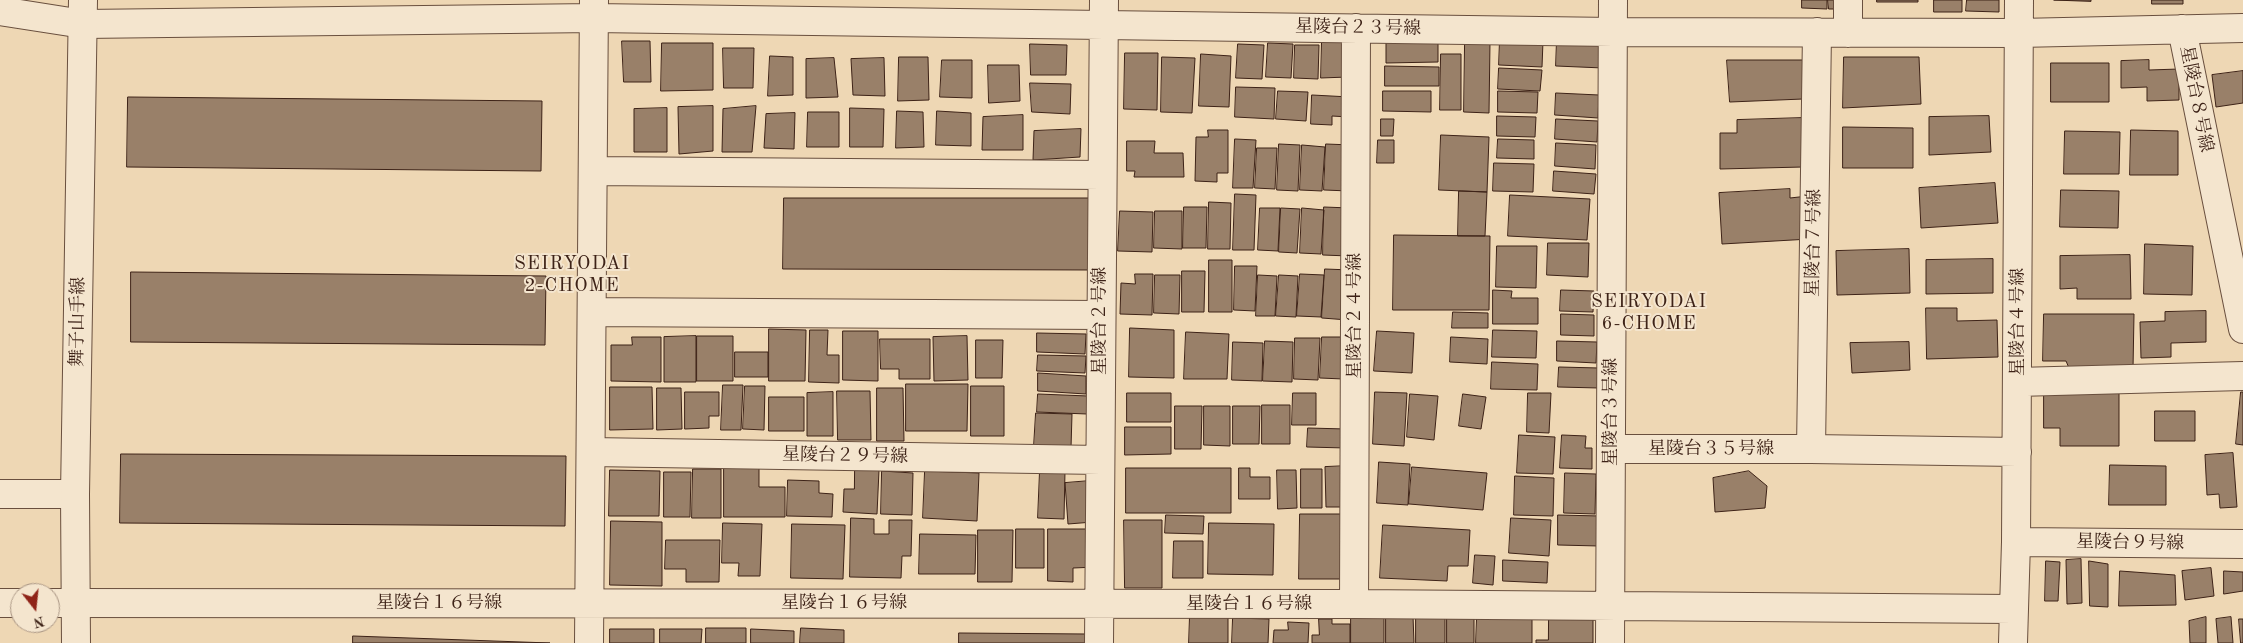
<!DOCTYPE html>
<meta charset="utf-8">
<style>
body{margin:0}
#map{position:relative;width:2243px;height:643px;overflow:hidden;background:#eed7b4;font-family:"Old Standard TT",serif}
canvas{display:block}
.north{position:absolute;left:10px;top:583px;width:50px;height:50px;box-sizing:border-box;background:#f4e5ce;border:1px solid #ab9785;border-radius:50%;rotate:164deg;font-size:14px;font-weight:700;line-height:20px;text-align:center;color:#3d2217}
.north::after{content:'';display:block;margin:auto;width:18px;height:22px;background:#8f2418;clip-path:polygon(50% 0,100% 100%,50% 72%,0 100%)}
</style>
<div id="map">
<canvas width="2243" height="643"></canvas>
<div class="north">N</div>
</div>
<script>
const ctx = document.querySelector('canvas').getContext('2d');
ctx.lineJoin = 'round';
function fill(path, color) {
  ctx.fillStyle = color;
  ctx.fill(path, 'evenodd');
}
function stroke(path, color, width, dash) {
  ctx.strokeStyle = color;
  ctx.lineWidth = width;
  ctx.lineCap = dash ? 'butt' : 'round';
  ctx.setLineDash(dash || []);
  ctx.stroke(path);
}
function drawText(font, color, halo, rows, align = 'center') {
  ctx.font = font + ' "Old Standard TT","Noto Serif JP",serif';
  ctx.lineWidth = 4;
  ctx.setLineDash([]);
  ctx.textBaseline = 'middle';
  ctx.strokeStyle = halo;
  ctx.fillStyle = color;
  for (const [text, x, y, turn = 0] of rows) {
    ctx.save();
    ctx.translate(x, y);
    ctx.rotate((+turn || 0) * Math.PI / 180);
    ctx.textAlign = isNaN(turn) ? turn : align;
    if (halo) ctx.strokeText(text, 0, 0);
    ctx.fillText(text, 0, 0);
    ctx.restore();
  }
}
const building = new Path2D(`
 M1802,0H1827V9L1802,8Z
 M1828,0H1840V9H1829Z
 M1877,0H1918V2H1877Z
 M1934,0H1962V12H1934Z
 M1967,0H1999V12L1966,11Z
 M2054,0H2091V1Z
 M2152,0H2183V4H2152Z
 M1500,39L1543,41L1542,67L1499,65Z
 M1557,39L1604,41L1603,68L1556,66Z
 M1322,40H1349L1348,77L1321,78Z
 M622,41H650L651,82H624Z
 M1438,42V62L1386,63V43Z
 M1465,42H1490L1489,113L1464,112Z
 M662,43H713V90L661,91Z
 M1268,43L1293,44L1291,78L1266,77Z
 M1030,44L1067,45L1066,75H1031Z
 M1238,44L1264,45L1262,79L1236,78Z
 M1295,45H1319L1318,79L1294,78Z
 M723,48H754L753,88H724Z
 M1125,53H1158L1157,110L1124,109Z
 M1201,54L1231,56L1229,107L1199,106Z
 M1441,54H1461V110H1440Z
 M770,56L793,57V95L768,96Z
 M899,57H928L929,100L898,101Z
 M1162,57L1195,58L1192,113L1161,112Z
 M1844,57H1919L1921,104L1843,108Z
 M834,58L838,97L806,98V59Z
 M884,58L885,96L853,95L851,59Z
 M942,60H972V98L940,97Z
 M1727,60H1803V99L1730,102Z
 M2149,60V70L2179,69V100L2147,101V87L2121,88V61Z
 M2051,63H2109V102H2051Z
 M988,65H1019L1020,101L989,103Z
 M1385,66L1439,67V86H1385Z
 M1499,68L1542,70L1540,91L1498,89Z
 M2243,71V103L2216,107L2212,75Z
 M1030,83L1071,84L1070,114L1032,112Z
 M1236,87L1275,88L1274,119L1235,117Z
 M1278,91L1308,92L1306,121L1276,119Z
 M1383,91H1431V112L1383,111Z
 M1498,91L1538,92L1537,113L1498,112Z
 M1556,93L1599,95L1598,118L1555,115Z
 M1312,95L1350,97L1349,117L1332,116V125L1311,124Z
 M128,97L542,101L541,171L127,167Z
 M713,106V151L679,154L678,107Z
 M756,106L752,152H722L723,109Z
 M667,108V152H634V109Z
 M850,108L884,109L883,147H850Z
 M897,111L923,112L924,147L896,148Z
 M937,111L971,113V146L936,145Z
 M808,112H839V147H807Z
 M795,113L794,149L764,148L766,114Z
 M1023,115V150H982L983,117Z
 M1497,116L1536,117L1535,137L1497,136Z
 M1989,116L1991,152L1929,155V117Z
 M1802,118L1803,167L1720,169V133H1737V120Z
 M1381,119H1394L1393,136H1381Z
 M1556,119L1598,121L1597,142L1555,139Z
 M1843,127L1913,128V168H1843Z
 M1081,129L1080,157L1033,160L1034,131Z
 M1208,130H1228V173H1217V182L1195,181L1196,137H1208Z
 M2131,130L2178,131V175H2130Z
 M2065,131L2120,132L2119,174H2064Z
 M1441,135L1489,137L1487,192L1439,190Z
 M1235,139L1256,140L1253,188H1233Z
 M1498,139L1534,140V159L1497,158Z
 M1378,140H1394V163H1377Z
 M1127,141H1155L1154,153H1183L1184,177H1134L1135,171H1127Z
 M1556,143L1596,145L1595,169L1555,166Z
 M1279,144L1300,145L1298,191L1277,190Z
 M1326,144L1352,145L1349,191L1324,190Z
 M1302,145L1325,147L1322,191L1300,190Z
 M1257,148H1277L1275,189L1255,188Z
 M1494,163L1534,164L1533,192L1493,191Z
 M1554,171L1596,174L1594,194L1553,191Z
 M1995,183L1998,223L1921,228L1919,188Z
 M1790,189V198L1808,196L1810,239L1722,244L1719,193Z
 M2061,190L2119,191L2118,228L2060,227Z
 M1459,191L1487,192L1485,236H1458Z
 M1235,194L1256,195L1254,250H1233Z
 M1510,195L1590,199L1587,240L1508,236Z
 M784,198H1090V270L783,269Z
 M1209,202L1231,203L1230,249H1208Z
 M1184,207H1207L1206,248H1183Z
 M1324,207L1350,208L1349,256L1323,255Z
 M1260,208H1280L1278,251L1258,250Z
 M1281,208L1300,209L1297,253L1279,252Z
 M1302,208L1324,210L1321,254L1300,253Z
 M1120,211L1153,212L1152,252L1118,251Z
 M1155,211H1182V249L1154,248Z
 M1394,235L1490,236L1489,310H1393Z
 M1548,243H1589L1588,277L1547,275Z
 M2145,244L2193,246L2192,295L2144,294Z
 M1497,246H1537L1536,288L1496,287Z
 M1909,249L1910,293L1837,295L1836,251Z
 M2130,255L2131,299H2077V288L2060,289V256Z
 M1993,259V293L1926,294V260Z
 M1209,260H1232V312H1209Z
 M1235,266H1257L1255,311L1234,310Z
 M1325,269L1351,270L1348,320L1322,318Z
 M1182,271H1205L1204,312H1182Z
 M131,272L546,276L545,345L131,342Z
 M1135,274H1153L1152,315L1120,314L1121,283L1135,284Z
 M1300,274L1324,275L1321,317L1297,316Z
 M1155,275H1180L1179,314L1154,313Z
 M1258,275L1277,276L1275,316H1256Z
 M1279,275L1298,276L1296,317L1276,316Z
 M1493,290L1512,291L1511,298H1538V324H1493Z
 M1561,290L1594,291L1593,312L1560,311Z
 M1926,308H1957V321L1997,320L1998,357L1927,359Z
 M2206,311V342L2171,343V357L2141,358L2140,322L2165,321V312Z
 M1453,312L1488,313V328H1452Z
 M1561,314L1594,315V336L1561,335Z
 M2044,314H2134L2133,369L2069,368L2066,361H2043Z
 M1130,328L1174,330V378L1129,377Z
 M769,329L806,330L805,381H769Z
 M810,330H828L827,355H839V383L809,382Z
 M1493,330L1537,331L1536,358L1492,357Z
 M843,331H878V381L843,380Z
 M1377,331L1414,333L1412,373L1374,371Z
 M1186,332L1229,334L1227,379H1184Z
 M1037,333L1086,334L1085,354L1037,352Z
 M696,336V382H664V337Z
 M697,336H733V381H697Z
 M967,336L968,380L934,381L933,337Z
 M632,337H661V382L611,381V345H632Z
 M1322,337H1345L1343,379L1320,378Z
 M1451,337L1488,339L1487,364L1450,362Z
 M1295,338H1320L1318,380L1294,379Z
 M880,339H930V379H899V369H881Z
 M976,340H1003L1002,378H976Z
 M1265,341L1293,342L1292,382L1263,381Z
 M1557,341L1597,342L1596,363L1557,361Z
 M1233,342L1263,343L1262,381L1232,380Z
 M1909,342L1910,370L1852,373L1850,343Z
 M735,352H768V377H735Z
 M1038,355L1086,356L1085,373L1037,371Z
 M1492,362L1538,364L1537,390L1491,389Z
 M1559,367L1599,368V388L1558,387Z
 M1038,373L1086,376V394L1038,391Z
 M906,384H968L967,431H906Z
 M2044,384H2119V446H2060V428H2044Z
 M723,385H743L741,430H721Z
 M745,386H765L764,430L743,429Z
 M971,386H1004V436H971Z
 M610,387H652L653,429L610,430Z
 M657,388H681L682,429L657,430Z
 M877,388H903L904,441H877Z
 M837,391H870L871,440H838Z
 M685,392H719V416H709V428L685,429Z
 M833,392V436H807V393Z
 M1375,392L1407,393L1404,446L1373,444Z
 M2241,392H2243V445L2236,444Z
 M1127,393H1171V422H1127Z
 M1293,393H1316V425H1292Z
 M1528,393H1551L1549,433L1527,432Z
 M1038,394L1088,396L1087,414L1037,412Z
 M1410,394L1438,396L1434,440L1407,437Z
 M1463,394L1486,397L1481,429L1459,426Z
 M769,397H804V431H769Z
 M1262,405H1290V444H1262Z
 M1175,406H1202L1201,449H1175Z
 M1204,406H1230V446L1204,445Z
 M1233,406H1260L1259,444H1233Z
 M2155,411H2195V441H2155Z
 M1036,413L1072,414L1071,448L1034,446Z
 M1125,427H1171V454L1125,455Z
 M1308,428L1346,429V448L1307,447Z
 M1519,435L1555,437L1553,474L1517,473Z
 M1562,435L1586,436L1585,448H1592V469L1560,468Z
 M2233,453L2237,507L2220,508L2219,494L2207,495L2205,455Z
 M121,454L566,456L565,526L120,523Z
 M1379,462L1410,464L1408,505L1377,503Z
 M2110,465L2166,466V505H2109Z
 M1348,466V507H1326L1325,467Z
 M1412,467L1487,473L1483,510L1409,504Z
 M724,468H759V487H785V517H724Z
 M1126,468H1231V513H1126Z
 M1239,468H1250V477H1270V499H1239Z
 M693,469H721V518H692Z
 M855,469L879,470L877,514L843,512L844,489H854Z
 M1301,469H1322V508H1301Z
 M610,470L660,471L659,516H609Z
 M1040,470L1065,471L1064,519L1038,518Z
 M1277,470H1296L1297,508L1278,509Z
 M882,471L913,473L912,515L881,514Z
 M925,471L979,473L977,521L923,518Z
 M1749,471L1767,486L1765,508L1715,512L1713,478Z
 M664,472H691L690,517H664Z
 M1565,473L1596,474L1595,514L1564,513Z
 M1515,476L1554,478L1553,516L1514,515Z
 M788,480L819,481V493L833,494L832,517L787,516Z
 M1090,481L1093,522L1068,524L1065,483Z
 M1300,514H1348L1347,579H1299Z
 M1166,515L1204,516L1203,534L1165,533Z
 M1558,515L1600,516L1599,546L1558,545Z
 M851,518L874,519V534H889V520H912L911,556H902L901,578L850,577Z
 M1511,518L1551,520L1549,556L1509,553Z
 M1124,520H1162V588H1125Z
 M611,521L662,522V586L610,585Z
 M723,523L762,524L760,576H738L739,563H722Z
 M1209,523L1274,524L1273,575L1208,574Z
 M792,524L845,525L843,579L791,578Z
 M1383,525L1470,530L1468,566H1448L1447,581L1380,578Z
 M1016,529H1044V568H1016Z
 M1048,529H1097V567L1073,568V582L1048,581Z
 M978,530H1013L1012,582H978Z
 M920,534L976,535L975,574H919Z
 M666,540H720L719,582H686V569H665Z
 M1174,541H1203V578H1173Z
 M1475,555L1495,556L1493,585L1473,583Z
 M2081,559L2082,603L2067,604L2066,560Z
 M1503,560L1548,562L1547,583L1503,581Z
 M2046,561L2060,562L2058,601H2045Z
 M2089,561L2108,564V607L2090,606Z
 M2211,568L2214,596L2185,600L2182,571Z
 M2120,571L2175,575L2176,605L2119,606Z
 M2224,571L2243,572V591L2224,594Z
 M1416,614H1445V643H1416Z
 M1549,614L1593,615V643H1536V640H1548Z
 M1190,615L1228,616V643H1189Z
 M1447,615H1474V643H1447Z
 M1386,616H1413L1414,643H1386Z
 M1351,617H1384V643H1351Z
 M1477,617H1532V643H1476Z
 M2206,617V643H2190L2189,621Z
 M2231,617L2233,643H2218L2216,619Z
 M1233,618L1269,619L1268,643H1232Z
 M1319,619H1332V624H1350V643H1312V635H1319Z
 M2239,619H2243V643H2241Z
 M1288,622L1309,623L1308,643H1273L1274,630H1288Z
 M706,628H746V643H706Z
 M801,628L844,630V643H800Z
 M610,629H654V643H610Z
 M660,629H702L701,643H660Z
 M751,629L794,631V643H751Z
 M959,633L1086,634V643H959Z
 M353,636L550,643H353Z`);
fill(building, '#998069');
stroke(building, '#3d2217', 1);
const minor = new Path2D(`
 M1848,0V33
 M0,11L83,24L594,18L1613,32L2019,33L2243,28
 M2182,29L2243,329
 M1817,32L1811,449L2017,452
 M594,171L1101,175
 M592,312L1100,315
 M2017,382L2243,376
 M1611,449H1811
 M591,452L1100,460
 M0,494H75
 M2016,542L2243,544
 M0,603H20
 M50,603L1354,604L2013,609
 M1354,604L1356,28
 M589,643L594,0
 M1099,643L1104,0
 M1610,643L1613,0
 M2013,643L2016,542L2019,0`);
const tertiary = new Path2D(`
 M76,643L75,494L83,0`);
stroke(minor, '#694f3e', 30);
stroke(tertiary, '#694f3e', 30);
stroke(minor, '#f4e5ce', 28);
stroke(tertiary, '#f4e5ce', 28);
drawText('18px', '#3d2217', '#f4e5ce', [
 ["星陵台２３号線",1358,28,1],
 ["星陵台８号線",2196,99,79],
 ["星陵台７号線",1814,243,-89],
 ["星陵台２４号線",1355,316,-90],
 ["星陵台２号線",1100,321,-90],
 ["舞子山手線",78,322,-89],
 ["星陵台４号線",2018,322,-90],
 ["星陵台３号線",1611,412,-90],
 ["星陵台３５号線",1711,449],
 ["星陵台２９号線",845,456,1],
 ["星陵台９号線",2130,543,1],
 ["星陵台１６号線",439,603],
 ["星陵台１６号線",844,603],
 ["星陵台１６号線",1249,604]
]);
ctx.letterSpacing = '1px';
drawText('19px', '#3d2217', '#f4e5ce', [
 ["SEIRYODAI",572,264],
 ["2-CHOME",572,286],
 ["SEIRYODAI",1649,302],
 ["6-CHOME",1649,324]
]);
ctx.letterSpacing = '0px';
</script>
